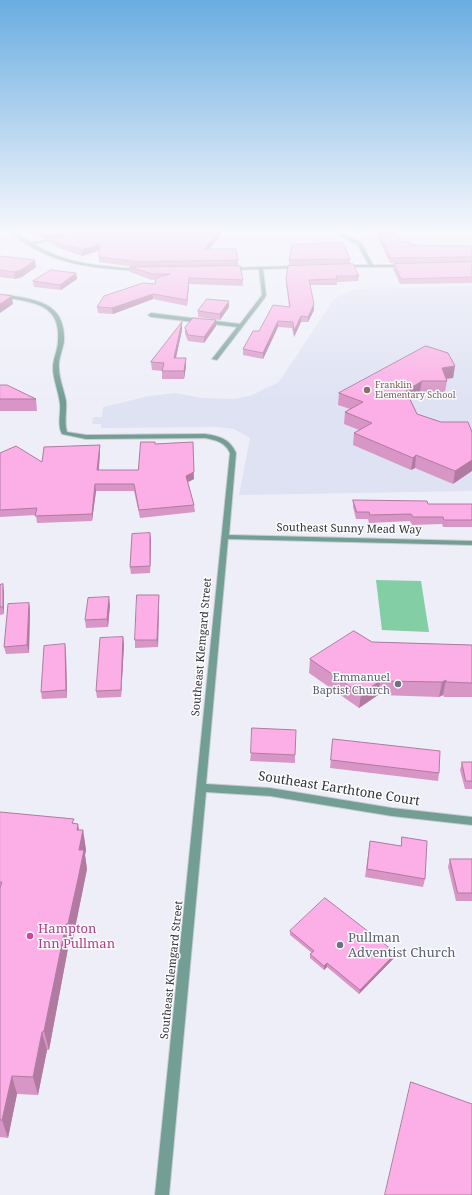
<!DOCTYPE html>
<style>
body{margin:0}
canvas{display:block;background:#edeef8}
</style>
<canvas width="472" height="1195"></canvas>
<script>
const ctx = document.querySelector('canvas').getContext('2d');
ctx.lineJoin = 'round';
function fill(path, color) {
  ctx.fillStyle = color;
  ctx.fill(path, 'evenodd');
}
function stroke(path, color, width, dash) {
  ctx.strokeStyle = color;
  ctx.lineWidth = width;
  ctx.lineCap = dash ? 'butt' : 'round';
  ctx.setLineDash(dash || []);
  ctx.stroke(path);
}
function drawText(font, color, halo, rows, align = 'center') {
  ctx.font = font + ' "Noto Serif",serif';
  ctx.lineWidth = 3;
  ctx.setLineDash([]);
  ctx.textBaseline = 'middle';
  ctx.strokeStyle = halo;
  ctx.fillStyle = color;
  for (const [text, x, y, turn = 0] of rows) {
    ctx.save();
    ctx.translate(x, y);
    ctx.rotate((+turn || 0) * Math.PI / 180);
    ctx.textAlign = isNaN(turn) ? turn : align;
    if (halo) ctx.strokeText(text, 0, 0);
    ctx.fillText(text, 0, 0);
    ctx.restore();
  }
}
fill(new Path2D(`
 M407,233H472V243L445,244Z
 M472,286V491L239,495L250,438L234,429L217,427L101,428V424H92L93,417H102L103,407L149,396L176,393L201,398L234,399L250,396L279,382L334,299L354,289Z`), '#dfe2f3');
fill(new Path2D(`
 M376,580L421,581L429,632L382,630Z`), '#83cea5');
const minor = new Path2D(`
 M11,233H16L31,242L63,237V239L34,244C67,265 102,266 139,269L141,270L139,271C91,268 50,265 11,233Z
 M334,233H340L361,242L373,265H403L405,266L403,267H343V266L345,265H369L357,244Z
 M297,266H299V268L263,269L266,295L264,299L217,360L212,359L237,327L151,317L148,315L151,313L240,324L262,295L259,269L229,270H227V268Z
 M4,295C11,295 19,297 25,298C51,303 65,313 64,341C63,350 58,358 59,368C59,379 64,390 66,401C67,411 64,421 67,432L86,435L205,434C219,436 230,439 236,453L229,535L472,541V545L228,539L206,784L270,788L392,808L472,817V825L392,816L270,796L206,792L169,1195H155L230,453C225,442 216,440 205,438L86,439L62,434C57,425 61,414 60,404C59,392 53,380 53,368C53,358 58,350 58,341C61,303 33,303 4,297Z`);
stroke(minor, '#cbccd5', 2);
fill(minor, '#729e93');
fill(new Path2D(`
 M34,233H222L209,249L238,260V266H203L243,280V286L189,284L187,306L153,299L113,314L98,313L97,307L155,284L156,279L152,280L130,272V267H135L99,262V257L100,250L82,256L59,248L51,243L50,238L53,237L44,239Z
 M377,233H396L401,242L410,245L472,246V283L400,284L393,269L394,264L434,263H390L377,236Z
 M0,256L36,267L22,277L15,279L0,277Z
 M350,259V264L289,265V260Z
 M76,273L77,279L61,290L34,287L33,281Z
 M359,276L358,281L337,282V285H310L314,304V310L308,322H301L294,337L292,328L278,327L263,359L243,355V349L259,331L289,307L286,283V278Z
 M229,307L220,320L198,317V311Z
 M216,320V326L204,343L188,341L185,334V328Z
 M182,322V330L176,358L186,366L184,379H162V371L152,370L151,362Z
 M455,366L453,378L446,379L447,381L445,392H420L410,399L417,414L441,422H468L453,484L415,468L411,470L353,445L354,433L359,430L344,424L345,412L350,409L338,405L339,393Z
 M0,385L36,399L37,411H0Z
 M155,444L194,479L188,482L194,505L195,512L140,518L134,491H96L92,521L37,523L36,515L0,517V453L42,462L100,445V452L99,470H138Z
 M353,500L428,504H472V527H443L442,524L412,525L410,521L369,523L368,519H356L353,507Z
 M151,540L150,573L131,574L130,567Z
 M0,585L4,592V614L0,615Z
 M159,595V602L158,647L135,648V640Z
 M29,603L30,610L29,653L6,654L4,647Z
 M110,605L108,627L86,628L85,620Z
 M123,637L124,645L121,697L97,698L96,691Z
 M372,642L472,645V697H444L443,695L439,697L378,695L359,708L309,673L310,659Z
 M66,652L67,698L42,699L41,692Z
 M333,739L439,773L438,781L330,768Z
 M251,753L295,755V763L250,761Z
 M462,762H472V789H465L460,770Z
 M0,812L74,823L79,830H83L86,850L85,855L87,869L72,943H69L49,1050H47L38,1095L17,1094L8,1138L0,1137Z
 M402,837L425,879L423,887L365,877L370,841L401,846Z
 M450,859H472V901H456L448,867Z
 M290,931L396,953L395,957L359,994L327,967L324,970L310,958V954L312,953L290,935Z`), '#d896c6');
fill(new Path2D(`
 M43,233H73L44,239Z
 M218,233H222L205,255V249Z
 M100,244L101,250L82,256V250Z
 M35,260L36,267L22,277L15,279L14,272Z
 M76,273L77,279L61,290L60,285Z
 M189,278V284L187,306V300Z
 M153,294V299L113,314L112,308Z
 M12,296L13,304L0,313V304Z
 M229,301V307L220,320V314Z
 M314,304V310L308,322V317Z
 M301,316V322L294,337V331Z
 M216,320V326L204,343V337Z
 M278,321V327L263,359V353Z
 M182,322V330L174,366V358Z
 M186,358V366L184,379V371Z
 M455,366L453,378L440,379L442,368Z
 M422,381L420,392L405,403L406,391Z
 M100,445V452L98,477L97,470Z
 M193,449L194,479L186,483V476Z
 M416,455L415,468L411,470L413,458Z
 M472,460V471L453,484L455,471Z
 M95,484L96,491L92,521V514Z
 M150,533L151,540L150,573Z
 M3,584L4,592V614L3,607Z
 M159,595V602L158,647L157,640Z
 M109,597L110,605L108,627L107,619Z
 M29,603L30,610L29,653L27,645Z
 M123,637L124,645L121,697V690Z
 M65,644L66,652L67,698L66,690Z
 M446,680L443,695L439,697L442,682Z
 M380,681L378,695L359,708L361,694Z
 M78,824L81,841L83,830L86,850L85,855L87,869L72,943L68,924L77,830Z
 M66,924L69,943L49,1050L44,1031Z
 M396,953L395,957L359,994L360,990Z
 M327,963V967L324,970V966Z
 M42,1032L47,1050L38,1095L33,1077Z
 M12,1076L17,1094L8,1138L2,1120Z`), '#b07aa1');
const building = new Path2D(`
 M72,233H218L205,249H236L238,260L140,262L99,257L100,244L82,250L58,243L50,238Z
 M379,233H396L401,242L408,241L410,245L472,246V257L391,258Z
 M343,243L350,259L289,260L292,245Z
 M0,256L35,260L21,270L14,272L0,270Z
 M472,262V277L401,279L394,264Z
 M353,264L359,276H336L337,279L309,280L314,304L308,317L301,316L294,331L293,322L278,321L263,353L243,349L253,331H259L273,305L290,307L286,278L288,266Z
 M240,266L243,280L189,278L187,300L153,294L112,308L97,307L104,296L143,283L155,284L156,278L170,274H152L130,267Z
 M51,270L76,273L60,285L33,281Z
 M0,294L12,296L0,304Z
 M207,299L229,301L220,314L198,311Z
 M193,318L216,320L204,337L188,335L185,328Z
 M182,322L174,358H186L184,371H162L164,363L151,362Z
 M426,346L448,353L455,366L442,368L447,381H422L406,391L417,414L441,422H468L472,432V460L455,471L416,455L413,458L354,433L372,423L345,412L363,402L339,393Z
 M0,385H7L36,399H0Z
 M141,442H155V444L193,442L194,472L186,476L194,505L139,510L134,484H95L92,514L35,516L37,508L0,510V453L16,446L42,462L44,447L100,445L97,470H138Z
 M353,500L427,501L428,504H472V520H444L443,517H413L411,514L370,515L369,512H357Z
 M150,533V566L130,567L132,534Z
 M3,584V607H0V585Z
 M137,595H159L157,640H135Z
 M109,597L107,619L85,620L88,598Z
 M29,603L27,645L4,647L8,604Z
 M354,631L372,642L472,645V683L446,682V680L442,682L380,681L361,694L310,659Z
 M123,637L121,690L96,691L100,638Z
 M65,644L66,690L41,692L44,646Z
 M252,728L296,730L295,755L251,753Z
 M333,739L440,751L439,773L331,760Z
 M462,762H472V781H466Z
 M0,812L74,819L72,823L78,824L77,830H83L79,850H84L78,879L68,924H66L44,1031L42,1032L33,1077L12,1076L2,1120H0V888L2,882H0Z
 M402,837L427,841L425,879L367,869L370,841L401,846Z
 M450,859H472V893H458Z
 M325,898L396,953L360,990L327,963L324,966L310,954L314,951L290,931Z
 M411,1082L472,1104V1195H385Z`);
fill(building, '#fbafe6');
stroke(building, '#b07aa1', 1);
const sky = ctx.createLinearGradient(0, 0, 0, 400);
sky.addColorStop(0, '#69ade1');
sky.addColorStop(0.58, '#f7f7fc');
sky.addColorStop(1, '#f7f7fc00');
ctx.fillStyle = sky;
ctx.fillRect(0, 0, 472, 400);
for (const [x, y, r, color] of [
 [367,390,4,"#8d6e63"],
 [398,684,4,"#6b7280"],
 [30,936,4,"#d1479c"],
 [340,945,4,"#6b7280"]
]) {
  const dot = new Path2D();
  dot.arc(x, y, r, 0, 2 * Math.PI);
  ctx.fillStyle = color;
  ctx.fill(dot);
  stroke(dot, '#fcfcfe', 1.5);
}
drawText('9px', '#785e54', '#fcfcfe', [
 ["Franklin",375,385],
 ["Elementary School",375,395]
], 'left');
drawText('11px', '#313235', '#fcfcfe', [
 ["Southeast Sunny Mead Way",349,529,1],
 ["Southeast Klemgard Street",202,647,-85],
 ["Southeast Klemgard Street",172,970,-84]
]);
drawText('11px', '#5b616d', '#fcfcfe', [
 ["Emmanuel",390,678],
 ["Baptist Church",390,691]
], 'right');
drawText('13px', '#313235', '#fcfcfe', [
 ["Southeast Earthtone Court",339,789,9]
]);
drawText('13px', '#b23c85', '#fcfcfe', [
 ["Hampton",38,929],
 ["Inn Pullman",38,944]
], 'left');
drawText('13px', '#5b616d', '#fcfcfe', [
 ["Pullman",348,938],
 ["Adventist Church",348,953]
], 'left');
</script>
